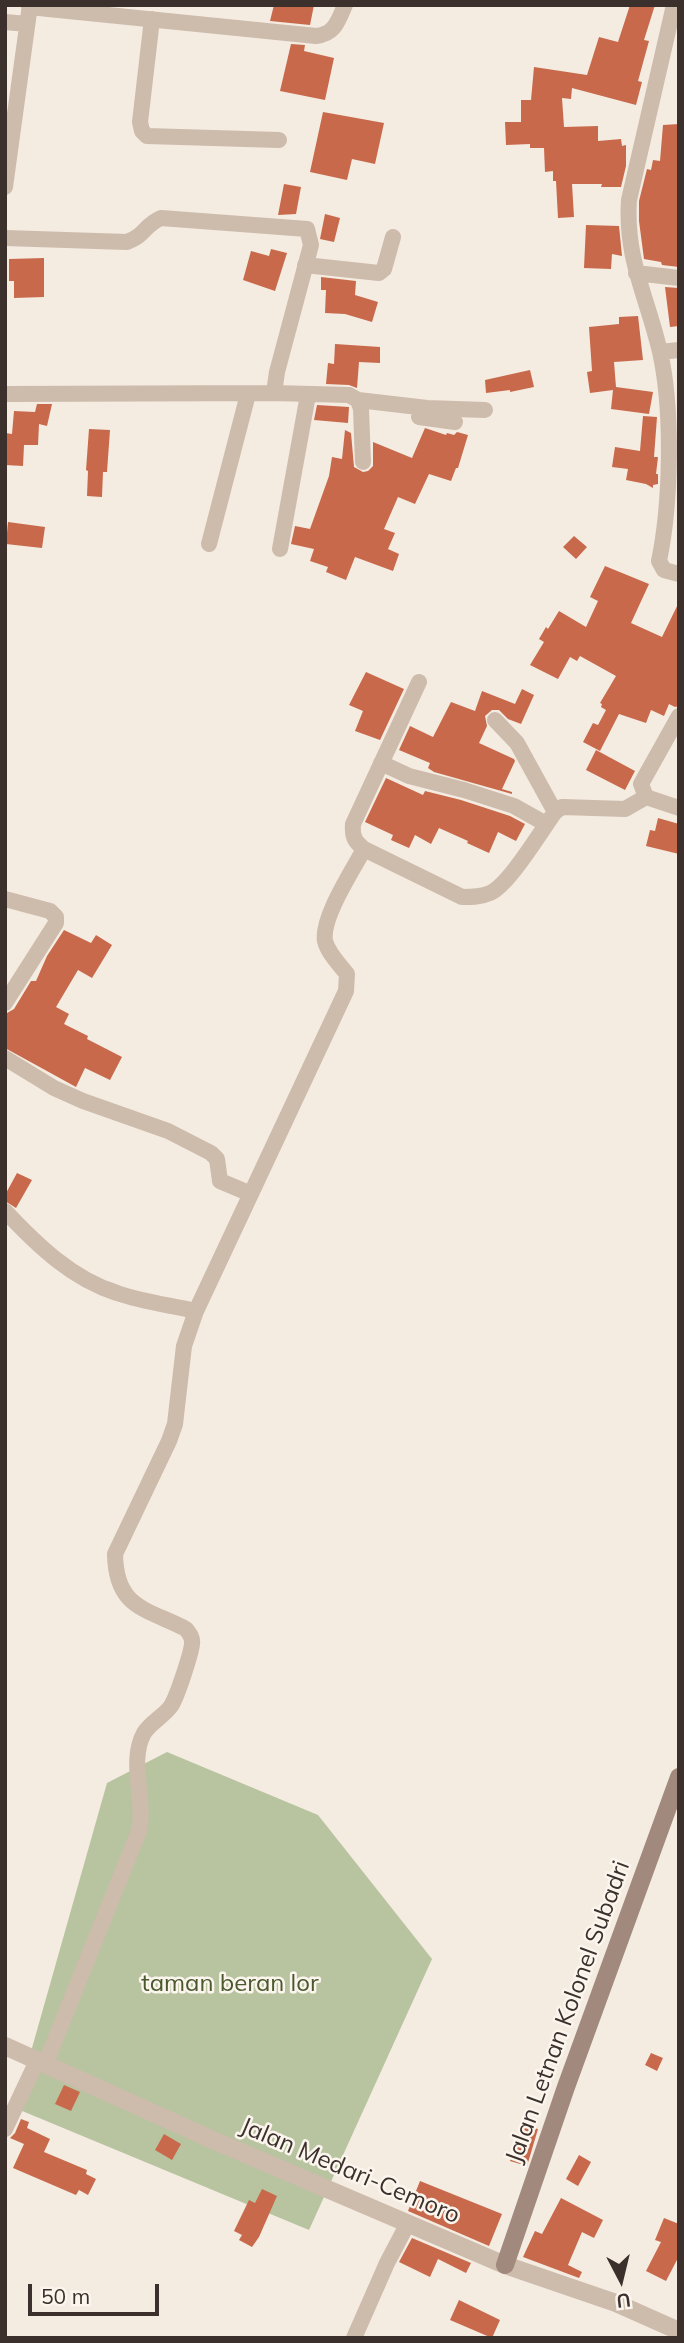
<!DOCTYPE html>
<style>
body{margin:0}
#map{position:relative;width:684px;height:2343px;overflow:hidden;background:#f4ebe1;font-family:Mulish,sans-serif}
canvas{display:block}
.frame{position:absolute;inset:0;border:7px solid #3b302b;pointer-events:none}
.north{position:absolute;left:586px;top:2245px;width:70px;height:70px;-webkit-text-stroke:5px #fbf5ee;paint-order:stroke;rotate:173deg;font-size:19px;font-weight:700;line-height:28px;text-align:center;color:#3b302b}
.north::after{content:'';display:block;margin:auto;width:24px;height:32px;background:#3b302b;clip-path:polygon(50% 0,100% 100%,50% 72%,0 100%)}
.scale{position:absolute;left:28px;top:2284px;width:131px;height:32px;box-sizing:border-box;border:4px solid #3b302b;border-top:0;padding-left:9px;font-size:21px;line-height:24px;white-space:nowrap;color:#3b302b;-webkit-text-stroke:5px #fbf5ee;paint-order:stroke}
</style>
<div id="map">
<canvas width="684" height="2343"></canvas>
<div class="frame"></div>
<div class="north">U</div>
<div class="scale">50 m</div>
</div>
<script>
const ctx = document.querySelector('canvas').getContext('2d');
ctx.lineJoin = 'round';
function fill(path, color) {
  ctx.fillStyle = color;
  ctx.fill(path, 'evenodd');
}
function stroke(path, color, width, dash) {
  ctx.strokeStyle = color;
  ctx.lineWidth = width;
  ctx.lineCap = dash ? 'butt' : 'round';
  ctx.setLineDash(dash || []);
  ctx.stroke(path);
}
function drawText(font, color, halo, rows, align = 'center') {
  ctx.font = font + ' Mulish,sans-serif';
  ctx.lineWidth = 5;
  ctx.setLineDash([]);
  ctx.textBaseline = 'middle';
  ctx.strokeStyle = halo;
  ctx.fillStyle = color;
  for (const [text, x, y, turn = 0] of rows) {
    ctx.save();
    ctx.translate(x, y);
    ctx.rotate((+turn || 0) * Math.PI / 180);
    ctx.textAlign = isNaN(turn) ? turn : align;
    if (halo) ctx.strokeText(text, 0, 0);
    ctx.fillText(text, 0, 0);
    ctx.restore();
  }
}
fill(new Path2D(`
 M167,1752L318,1815L432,1959L309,2230L15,2108L107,1783Z`), '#b8c4a0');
fill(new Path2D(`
 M274,5H314L310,25L270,21Z
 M630,5H655L644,40L649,41L638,81L642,82L636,105L572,88L571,99L562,98L564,127L598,126V141L621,139L622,146L626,145V166L621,187H601L602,184H572L574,217L558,218L556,181H553V171L545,172L544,148H530V144L506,145L505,122H521V100H531L534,67L587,75L599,37L618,42Z
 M291,44L305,45L304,51L334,58L325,100L280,91Z
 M323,112L384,123L375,164L352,159L347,180L310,172Z
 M679,124V267L662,265L661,262L644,259L639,221V201L647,169L651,170L653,160L660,161L663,125Z
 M284,184L301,187L296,214L278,215Z
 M325,214L340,218L334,242L320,239Z
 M586,225L619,226L622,256L612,254L611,269L584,268Z
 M271,249L287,253L275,291L243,280L251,251L269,256Z
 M44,258V297L14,298V281H9V259Z
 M321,277L356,281L355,295L378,302L372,322L345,314L325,313L326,290H321Z
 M665,287L679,288V326L670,327Z
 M638,316L643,360L614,362L616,387L653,392L649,414L611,409L613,390L590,393L587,372L592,371L589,327L619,324V317Z
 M335,344L380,347V363L359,362L357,388L349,385L326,384L328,363L334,364Z
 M530,370L534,387L510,392V390L486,393L485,380Z
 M37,404H52L47,426L39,424L38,445H24L23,466L5,465V433L12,434L14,411L35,412Z
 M317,405L349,407L348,423L314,420Z
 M643,416L657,417L654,457H658L656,474H658V484L653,485V488L646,484L626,480L628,469L612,467L615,447L640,451Z
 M425,428L446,435L447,433L454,435L457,432L468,435L458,468H456L451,481L429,474L415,504L398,497L384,529L395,533L388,549L399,554L393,571L355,557L346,580L326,572L328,567L310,561L314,549L291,544L295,526L310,529L329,476L332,457L342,459L345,430L351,433L354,467L363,472L368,471L373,466V442L412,458Z
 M89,429L110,430L107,472H103L102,497L87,496L88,471L86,470Z
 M8,522L45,527L42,548L6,544Z
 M574,536L587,547L576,559L563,547Z
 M605,566L649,584L631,623L662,637L679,602V706L675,707L669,704L664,716L651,710L646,723L619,714L600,751L583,742L593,723L598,725L606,710L601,707L602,704L600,703L616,676L580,656L577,661L570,657L558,679L530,665L544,642L539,639L546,627L548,629L559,611L586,627L598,601L590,597Z
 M366,672L404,689L380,740L355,731L363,711L349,705Z
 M522,689L534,695L521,724L508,719L499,710H492L485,716L487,726L479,743L514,759L515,761L502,789L512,792V794L434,772L428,768L430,763L399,750L410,726L433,737L451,702L475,711L482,691L515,704Z
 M596,750L635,771L625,790L586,770Z
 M386,778L423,795L425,791L461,800L510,816L525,824L516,841L498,832L489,853L467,843L468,841L439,828L431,844L415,835L409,848L391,840L393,835L365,822Z
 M658,818L679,824V854L646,846L650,830L655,831Z
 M64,930L91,943L96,935L112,945L92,978L78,970L56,1007L69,1014L64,1024L88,1036L87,1039L122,1057L110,1080L85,1068L76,1087L5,1048L7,1013L14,1009L31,981H36L47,956Z
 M17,1173L32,1180L16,1208L5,1201V1195Z
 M651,2053L663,2058L657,2071L645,2065Z
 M64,2085L80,2092L71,2111L55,2104Z
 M21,2119L29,2122L27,2128L50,2139L44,2152L87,2170L86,2174L96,2179L88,2195L79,2190L76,2195L13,2168L24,2144L10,2138L15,2133Z
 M521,2125L538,2129L527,2166L510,2161Z
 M164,2134L181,2144L172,2160L155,2150Z
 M579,2155L591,2162L578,2186L566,2179Z
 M420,2181L502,2214L489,2246L408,2211Z
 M262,2189L277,2196L259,2237L252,2247L239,2240L242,2235L234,2231L249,2200L255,2203Z
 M561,2198L603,2220L594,2238L582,2232L568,2265L582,2272L579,2278L523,2257L535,2231L542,2234Z
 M664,2218L679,2224V2256L666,2281L646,2271L661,2242L655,2240Z
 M412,2238L471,2263L466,2273L438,2259L430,2277L399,2262Z
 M459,2300L500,2320L492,2338L450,2320Z`), '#c8694b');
stroke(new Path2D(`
 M674,5L629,200C625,259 647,296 660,352C673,410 671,503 659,561L664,570L679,574
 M29,7L316,36C335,34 338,21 345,5
 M152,19L140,122L142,131L147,136L279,140
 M5,22L27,24
 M5,187L30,5
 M5,238L127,242C146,235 143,226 161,218L307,229L311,245L277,372L274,393L5,394
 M305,265L379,273L384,269L393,237
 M636,273L679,278
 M660,352L679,350
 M274,393L349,395L358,400L361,409L363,462
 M358,400L427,408L485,410
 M419,417L455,422
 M209,544L248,394
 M280,549L308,395
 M679,716L641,784L646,797L679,808
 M495,720L517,743L555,812
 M381,763L409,776L464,790L514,806L546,824
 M364,849C354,841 352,836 353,824L419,682
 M5,899L50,911L56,917V923L5,1003
 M5,1058L54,1088L83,1101L168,1131L211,1153L217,1159L220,1181L251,1194
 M5,1211C37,1245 72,1279 117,1293C143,1302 170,1305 196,1311
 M45,2065L139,1831C146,1800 128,1762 144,1733C151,1722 164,1716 171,1706C177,1697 191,1654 192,1644C193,1638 190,1634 186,1629C145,1608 116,1608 115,1554L169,1441L175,1424L184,1346L196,1311L346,991L347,974C339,964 328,953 325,941C321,918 353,870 364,849L462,897C472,897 481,897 490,893C509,885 541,831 555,812L562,807L625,809L646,797
 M5,2129L37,2061
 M354,2338L387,2263L408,2223`), '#cdbbac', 16);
stroke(new Path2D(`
 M5,2046L215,2141L505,2265L616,2303L679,2331`), '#cdbbac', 18);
stroke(new Path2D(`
 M505,2265L566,2087L679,1777`), '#a18a7d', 18);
drawText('24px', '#4a5a2e', '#fbf5ee', [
 ["taman beran lor",230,1984]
]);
drawText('24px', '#3b302b', '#fbf5ee', [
 ["Jalan Letnan Kolonel Subadri",568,2012,-70],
 ["Jalan Medari-Cemoro",350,2171,23]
]);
</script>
